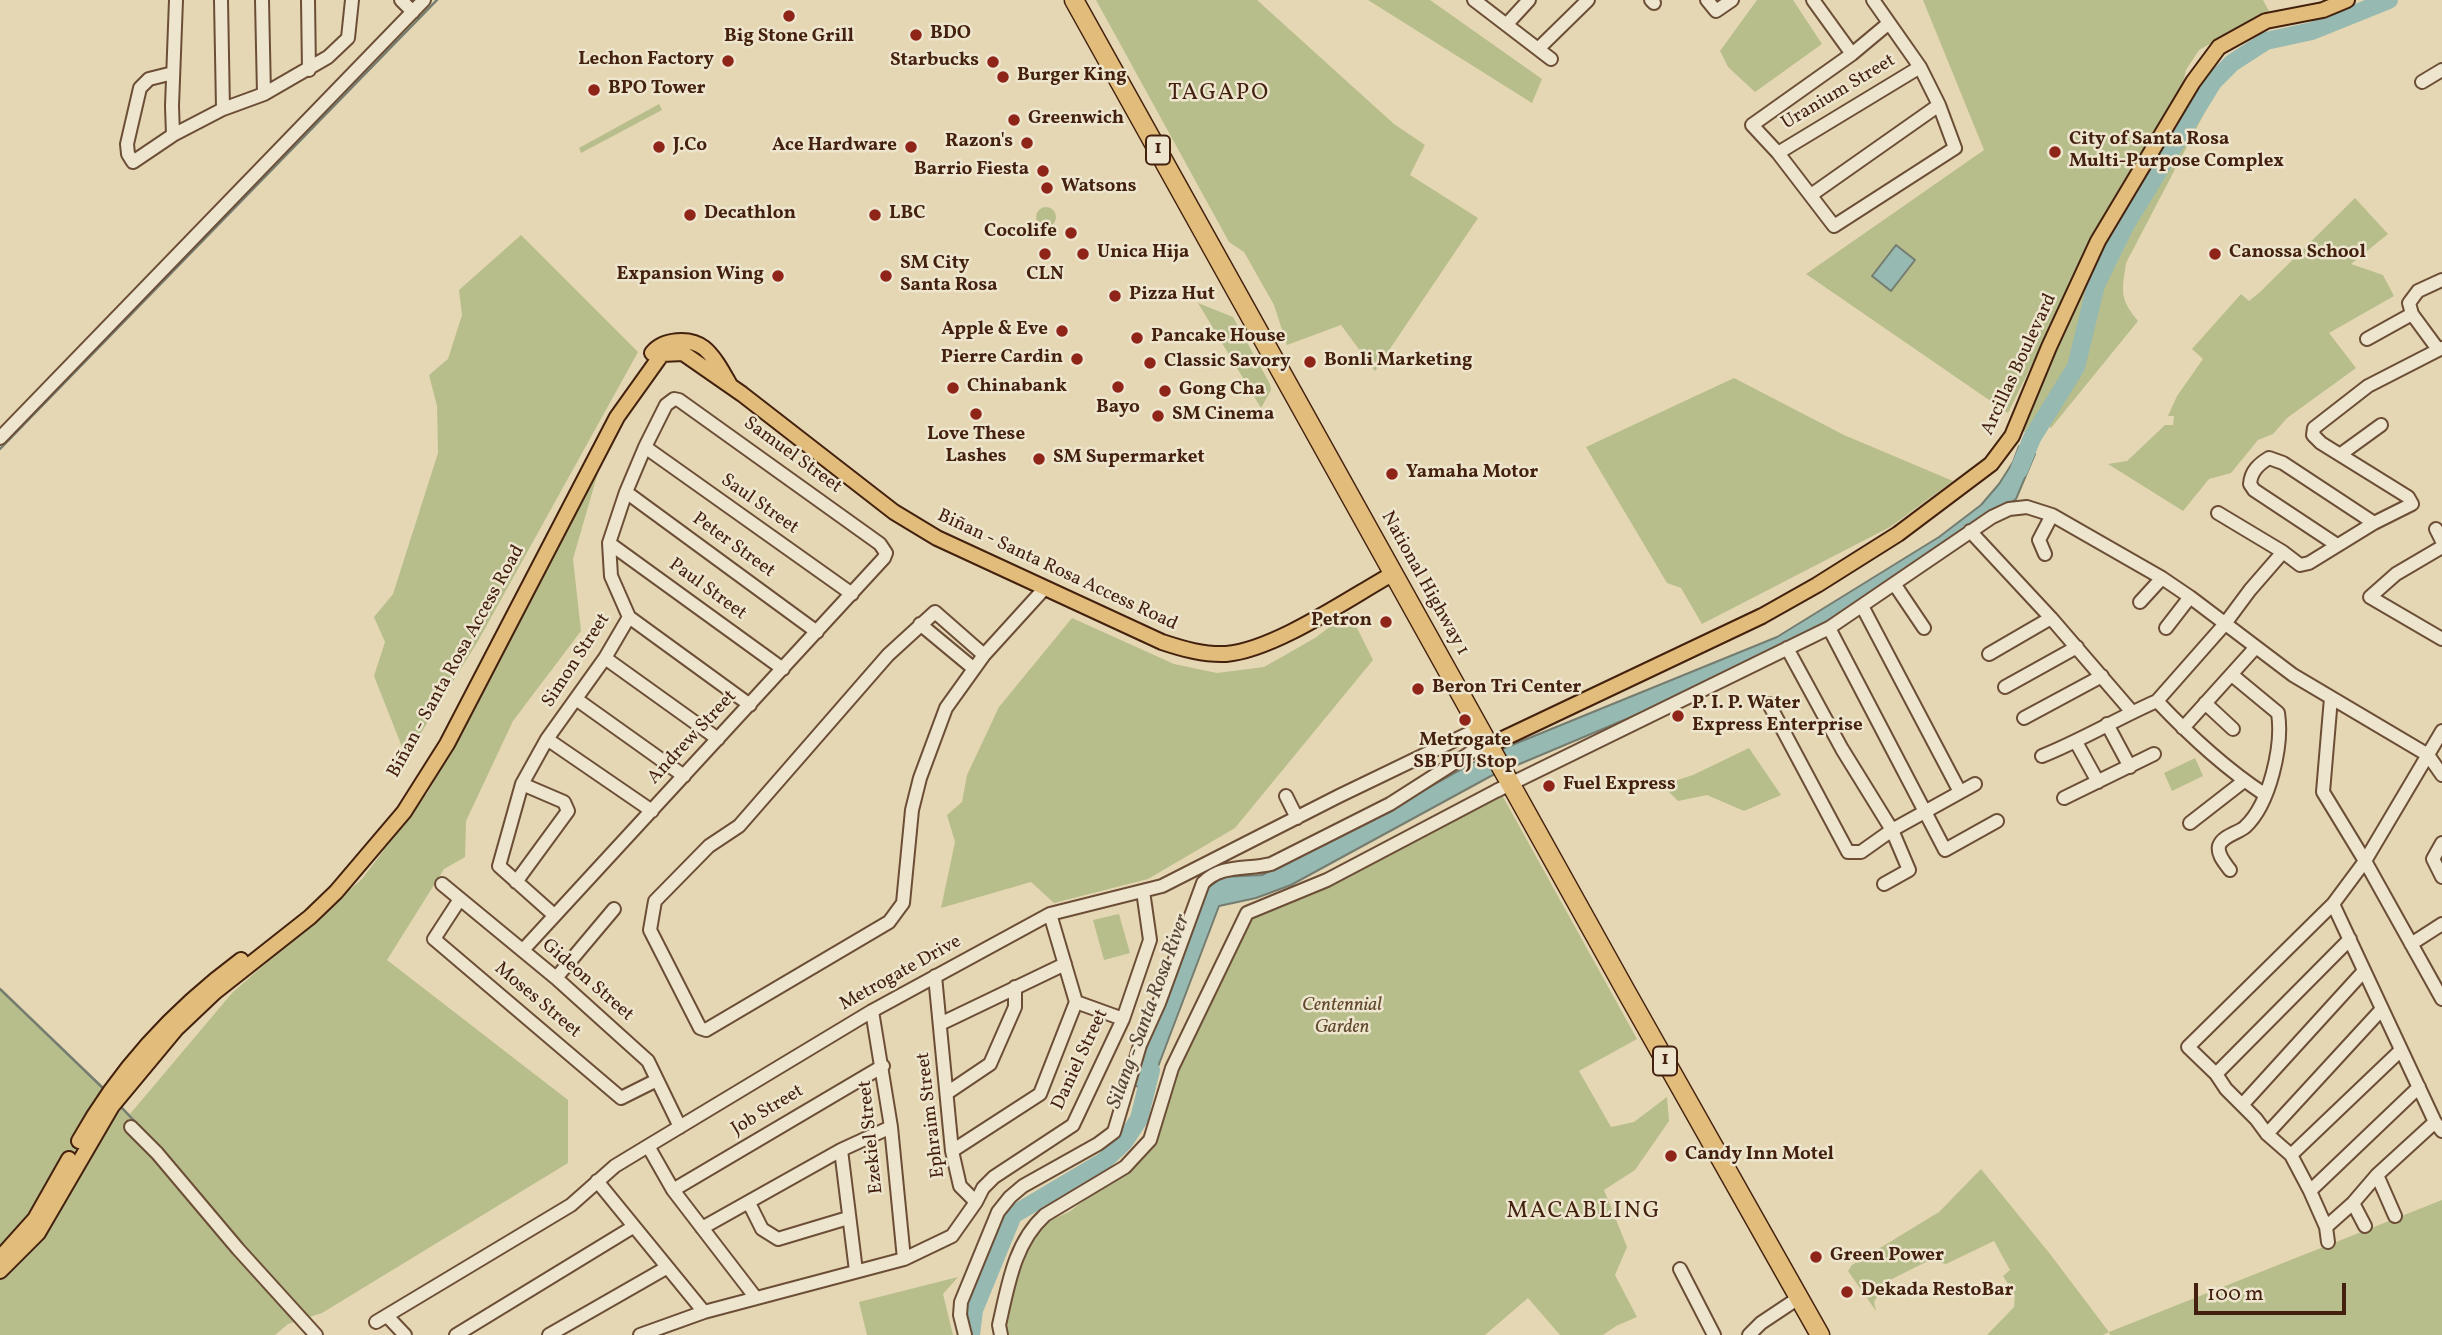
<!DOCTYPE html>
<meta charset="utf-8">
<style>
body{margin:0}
#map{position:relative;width:2442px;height:1335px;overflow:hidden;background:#e5d7b3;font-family:Vollkorn,serif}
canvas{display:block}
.scale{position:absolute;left:2194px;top:1283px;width:152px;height:32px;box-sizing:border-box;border:4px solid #43210e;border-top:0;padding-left:9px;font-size:21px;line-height:24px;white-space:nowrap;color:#43210e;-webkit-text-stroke:5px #eee5ce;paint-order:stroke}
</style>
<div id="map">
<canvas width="2442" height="1335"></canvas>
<div class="scale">100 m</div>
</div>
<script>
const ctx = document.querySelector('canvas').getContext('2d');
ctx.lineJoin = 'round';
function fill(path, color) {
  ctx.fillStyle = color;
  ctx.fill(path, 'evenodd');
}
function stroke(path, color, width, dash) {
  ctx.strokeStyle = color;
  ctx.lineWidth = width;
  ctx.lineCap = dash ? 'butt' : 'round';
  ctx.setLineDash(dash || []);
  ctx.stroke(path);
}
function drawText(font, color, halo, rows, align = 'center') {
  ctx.font = font + ' Vollkorn,serif';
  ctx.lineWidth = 5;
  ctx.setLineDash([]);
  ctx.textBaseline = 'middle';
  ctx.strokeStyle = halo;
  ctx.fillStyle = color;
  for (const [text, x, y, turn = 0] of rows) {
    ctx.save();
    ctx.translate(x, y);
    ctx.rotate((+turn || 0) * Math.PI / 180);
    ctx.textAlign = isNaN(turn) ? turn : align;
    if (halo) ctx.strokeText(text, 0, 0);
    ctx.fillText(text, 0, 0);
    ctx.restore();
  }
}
fill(new Path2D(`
 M1096,0H1257L1394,124L1425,145L1410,175L1478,218L1375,371L1341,325L1287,345L1274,305L1244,252L1229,242Z
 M1368,0H1430L1542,79L1532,103Z
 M1757,0H1793L1822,44L1755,92L1728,67L1720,51Z
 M1923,0H2263L2269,11L2199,50L2186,70L2181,92L2098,230L2008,413L1806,274L1984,150Z
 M659,104L662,110L581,153L579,148Z
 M2185,104L2206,110L2126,263C2122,291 2119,298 2138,321L2051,428L2044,420L2032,438L2022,430L2085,281L2110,230Z
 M2355,198L2388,234L2351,264L2383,275L2394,296L2329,333L2356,368L2287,418L2273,434L2258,440L2231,473L2209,479L2183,511L2108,464L2127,461L2165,425H2173L2174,416H2168L2177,396L2203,359L2192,349L2241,294L2249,301L2259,293Z
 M1036 217a10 10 0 1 1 20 0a10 10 0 1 1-20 0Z
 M521,235L638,352L478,641L406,757L374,676L385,642L374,617L393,594L438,453L437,406L429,375L448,359L462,315L459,290Z
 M1198,303L1233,317L1270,384L1271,390L1261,408Z
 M1734,378L1844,435L1953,481L1890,527L1702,624L1681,588L1667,583L1586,447Z
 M599,469L573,559L581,631L513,721L466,821L465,857L444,869L387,960L568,1100V1163L322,1313L288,1324L275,1335H0V989L130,1114L232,993L362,879L428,792Z
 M1349,612L1373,660L1235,828L1148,879L1054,903L1031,882L941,908L955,842L947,815L962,802L967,775L999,707L1072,618L1174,664L1217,673L1264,667L1315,638Z
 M1749,748L1781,795L1744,811L1707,795L1678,801L1662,785L1693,775Z
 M2195,758L2203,776L2172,791L2164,773Z
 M1502,795L1637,1039L1579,1071L1611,1127L1634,1122L1667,1097L1669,1121L1635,1170L1604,1190L1627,1247L1615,1275L1637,1317L1616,1326L1603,1335H1560L1528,1298L1485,1335H1006L1004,1331L1016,1265L1044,1223L1069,1212L1127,1168L1151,1141L1170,1066L1246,919Z
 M1119,914L1130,953L1104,960L1093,920Z
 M1981,1169L2050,1254L2109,1332L2442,1200V1335H2110L2109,1332L2103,1335H1987L2014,1307L2015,1295L2003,1276L2010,1270L1994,1241L1946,1264L1930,1260L1886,1282L1874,1302L1876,1311L1848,1271L1852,1265L1939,1212Z
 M958,1277L943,1294L953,1335H867L859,1302Z`), '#b7be8b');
const water = new Path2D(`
 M1896,245L1915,260L1891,291L1872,276Z
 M2019,446L2035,454L2016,499L1836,620L1736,673L1491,776L1291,885L1256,898L1219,906L1148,1093L1133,1084L1204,891L1222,877L1262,875L1412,797L1485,756L1777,637L1939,537L1981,505L1999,484L2013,462Z`);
fill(water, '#96b9b1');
stroke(water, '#757c70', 2);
stroke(new Path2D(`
 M0,449L437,0
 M0,989L106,1091
 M120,1106L142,1129`), '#757c70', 2.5);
stroke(new Path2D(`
 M2019,470L2032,438L2076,367L2096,285L2126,224L2213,82L2232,63L2266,41L2312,31L2389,0
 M971,1335L974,1310L1013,1215L1104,1161L1124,1142L1139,1119L1151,1070`), '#96b9b1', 18);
const minor = new Path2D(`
 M221,0L223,109
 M262,0L264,94
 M308,0L309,70
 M401,0L413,12
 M1474,0L1551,59
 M1651,0L1654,3
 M1707,0L1716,11L1732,0
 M1813,0L1852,54
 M1873,0L1920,67L1939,105L1955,148L1834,226L1778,153L1752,125L1852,54L1889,23
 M1507,24L1529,0
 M1538,49L1588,0
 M173,73L149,79L140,88L127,144L128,154L133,162L173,135L223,109L264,94L328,57L348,38L352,0
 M2422,82L2442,70
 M173,135L172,106L176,0
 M1778,153L1920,67
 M1811,195L1939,105
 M2367,339L2412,314
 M2437,348L2412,314L2409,303L2418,291L2442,280
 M0,438L424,0
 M645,447L852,594
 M2341,454L2381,425
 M626,492L817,632
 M2218,513L2283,552
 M2436,529L2442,541
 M1970,531L2051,618L2132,712
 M609,543L783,669
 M2337,545L2254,490L2250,484C2251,471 2259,464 2269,458L2283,463L2374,523
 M2442,547L2396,574L2370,597L2442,639
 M2045,554L2039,540L2052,515
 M1895,585L1924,628
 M2140,602L2162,578
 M1862,606L1960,792
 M629,617L750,705
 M920,624L973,668
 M1829,628L1945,850L1997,821
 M2166,628L2190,597
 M1787,648L1842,749L1892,830L1909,870L1884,884
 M1989,654L2051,618
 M984,655L935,612L888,655L739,826L709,846L655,901L650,930L700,1028L706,1030L889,922L903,903L912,810L920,778L946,708L984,655L1044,589
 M605,658L718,739
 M2005,687L2077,647
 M2331,698L2323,792L2365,861L2442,999
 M576,699L684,776
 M2205,703L2233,729
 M1769,704L1848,852H1861L1892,830L1975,784
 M2024,718L2102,676
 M2107,724L2130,767
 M2183,728L2256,647
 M547,739L652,811
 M2076,742L2098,782
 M2042,756C2082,740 2118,718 2157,701
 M2264,794C2225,768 2190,736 2157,701L2224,625L2250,590L2283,552L2300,565L2309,563L2374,523L2412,504L2408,497L2321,443L2313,435L2314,428L2368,386L2442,348
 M1286,796L1297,818
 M2064,798L2154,754
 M2190,823L2244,781
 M2442,843L2433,859L2442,877
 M2230,870C2225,863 2217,855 2219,846C2222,836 2238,833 2245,827C2270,804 2283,745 2278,713L2232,675
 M516,882L568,811L564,802L522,784
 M442,884L556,978L648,1061L680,1127
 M460,899L434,939L621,1098L657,1080
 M2333,904L2435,1122L2442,1131
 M1050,914L1076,1002L1123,1019
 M2411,944L2442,924
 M523,950L884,558L886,553L880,544L679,400L674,399L666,405L645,447L626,492L609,543L611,576L629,617L605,658L547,739L522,784L499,866L554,915
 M556,978L614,909
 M872,1011L891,1127L904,1259
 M940,1024L1065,964
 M2216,1074L2350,939
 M947,1093L990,1064L1015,1007V987
 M2242,1105L2364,971
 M2435,1122L2377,1175L2353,1203L2326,1227L2310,1191L2291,1155L2267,1134L2256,1119L2226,1089L2216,1074L2188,1047L2333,904L2365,861L2442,731
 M131,1127L157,1153L238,1249L316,1335
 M2267,1134L2382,1009
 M648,1146L673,1190L756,1298
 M841,1150L856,1271
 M952,1151L1040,1094L1076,1002
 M2291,1155L2401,1050
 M2377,1175L2395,1216
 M597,1181L704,1312
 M673,1190L883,1066
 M2310,1191L2419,1087
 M976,1202L983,1188L994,1177L1073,1125L1123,1019L1150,940L1143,891
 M749,1203L762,1229L778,1239L848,1218
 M2353,1203L2365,1226
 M2326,1227L2328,1242
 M702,1228L841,1150L891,1127
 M1680,1269L1714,1335
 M388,1317L405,1335
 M376,1322L571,1205L615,1166L648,1146L872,1011L1050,914L1162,886L1339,796L1480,728
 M456,1335L633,1227
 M549,1335L666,1268
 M640,1335L704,1312L904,1259L952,1236L976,1202L960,1186L952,1151L935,976
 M965,1335L960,1315L961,1302L998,1212L1010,1197L1023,1186L1098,1144L1114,1132L1140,1045L1159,1003L1203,883C1221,864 1246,870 1271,864L1390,804L1484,744L1490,745
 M1001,1335L999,1325C1008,1286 1014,1243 1045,1215L1125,1167L1150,1140L1172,1068L1247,913L1327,880L1496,791L1829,628L1992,517L2009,509L2027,507L2052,515L2162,578L2190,597L2293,675L2428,755L2442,775
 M1749,1335L1761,1323L1800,1297`);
const major = new Path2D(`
 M652,353C663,339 690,337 704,348C715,357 723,373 730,385
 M1490,745L1762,616L1817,585L1898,534L1991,464L2012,436L2049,347L2098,241L2193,82L2219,47L2266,21L2323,10L2347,0
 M79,1141C119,1069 175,1009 241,960
 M0,1258L35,1219L69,1159
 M0,1271L38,1233L112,1106L176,1029L215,992L310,917L336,892L404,812L447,744L617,417L662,354L683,353L742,394L894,512L937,538L1162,642C1183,649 1204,655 1226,654C1275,650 1349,598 1394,573`);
const highway = new Path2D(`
 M1074,0L1627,993L1820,1335`);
stroke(minor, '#6c4e37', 16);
stroke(major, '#43210e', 18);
stroke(highway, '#43210e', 21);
stroke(minor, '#eee5ce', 12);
stroke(major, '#e2bc7a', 14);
stroke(highway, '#e2bc7a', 18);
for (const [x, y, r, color] of [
 [789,16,7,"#8f2418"],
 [916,35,7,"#8f2418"],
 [728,61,7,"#8f2418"],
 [993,62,7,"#8f2418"],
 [1003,77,7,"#8f2418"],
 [594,90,7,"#8f2418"],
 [1014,120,7,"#8f2418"],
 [1027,143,7,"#8f2418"],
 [659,147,7,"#8f2418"],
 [911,147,7,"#8f2418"],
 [2055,152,7,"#8f2418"],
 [1043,171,7,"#8f2418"],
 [1047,188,7,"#8f2418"],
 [690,215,7,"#8f2418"],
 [875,215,7,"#8f2418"],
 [1071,233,7,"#8f2418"],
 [1045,254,7,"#8f2418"],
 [1083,254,7,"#8f2418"],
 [2215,254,7,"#8f2418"],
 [778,276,7,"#8f2418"],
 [886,276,7,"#8f2418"],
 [1115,296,7,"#8f2418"],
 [1062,331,7,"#8f2418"],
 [1137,338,7,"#8f2418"],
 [1077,359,7,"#8f2418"],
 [1310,362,7,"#8f2418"],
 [1150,363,7,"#8f2418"],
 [1118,387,7,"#8f2418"],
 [953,388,7,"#8f2418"],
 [1165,391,7,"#8f2418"],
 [976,414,7,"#8f2418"],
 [1158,416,7,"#8f2418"],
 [1039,459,7,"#8f2418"],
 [1392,474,7,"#8f2418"],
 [1386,622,7,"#8f2418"],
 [1418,689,7,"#8f2418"],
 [1678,716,7,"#8f2418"],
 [1465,720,7,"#8f2418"],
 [1549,786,7,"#8f2418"],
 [1671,1156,7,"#8f2418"],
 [1816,1257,7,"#8f2418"],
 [1847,1292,7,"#8f2418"]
]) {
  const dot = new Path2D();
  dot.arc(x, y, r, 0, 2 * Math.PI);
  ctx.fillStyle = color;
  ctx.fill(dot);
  stroke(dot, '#eee5ce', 2.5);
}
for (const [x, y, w] of [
 [1158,150,24],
 [1665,1061,24]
]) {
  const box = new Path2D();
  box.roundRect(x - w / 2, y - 14.5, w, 29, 5);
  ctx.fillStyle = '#eee5ce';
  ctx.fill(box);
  stroke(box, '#43210e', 2);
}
drawText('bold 18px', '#43210e', null, [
 ["1",1158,150],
 ["1",1665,1061]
]);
drawText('bold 19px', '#43210e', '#eee5ce', [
 ["BDO",930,35],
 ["Big Stone Grill",789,38,"center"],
 ["Lechon Factory",714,61,"right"],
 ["Starbucks",979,62,"right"],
 ["Burger King",1017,77],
 ["BPO Tower",608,90],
 ["Greenwich",1028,120],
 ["City of Santa Rosa",2069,141],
 ["Multi-Purpose Complex",2069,163],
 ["Razon's",1013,143,"right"],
 ["J.Co",673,147],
 ["Ace Hardware",897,147,"right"],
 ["Barrio Fiesta",1029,171,"right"],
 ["Watsons",1061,188],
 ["Decathlon",704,215],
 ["LBC",889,215],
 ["Cocolife",1057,233,"right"],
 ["Unica Hija",1097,254],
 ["Canossa School",2229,254],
 ["SM City",900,265],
 ["Santa Rosa",900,287],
 ["Expansion Wing",764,276,"right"],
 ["CLN",1045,276,"center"],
 ["Pizza Hut",1129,296],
 ["Apple & Eve",1048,331,"right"],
 ["Pancake House",1151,338],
 ["Pierre Cardin",1063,359,"right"],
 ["Bonli Marketing",1324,362],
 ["Classic Savory",1164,363],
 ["Chinabank",967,388],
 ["Gong Cha",1179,391],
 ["Bayo",1118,409,"center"],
 ["SM Cinema",1172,416],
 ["Love These",976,436,"center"],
 ["Lashes",976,458,"center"],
 ["SM Supermarket",1053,459],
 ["Yamaha Motor",1406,474],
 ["Petron",1372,622,"right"],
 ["Beron Tri Center",1432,689],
 ["P. I. P. Water",1692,705],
 ["Express Enterprise",1692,727],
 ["Metrogate",1465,742,"center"],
 ["SB PUJ Stop",1465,764,"center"],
 ["Fuel Express",1563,786],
 ["Candy Inn Motel",1685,1156],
 ["Green Power",1830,1257],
 ["Dekada RestoBar",1861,1292]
], 'left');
drawText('19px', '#43210e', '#eee5ce', [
 ["Uranium Street",1839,93,-31],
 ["Arcillas Boulevard",2020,365,-65],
 ["Samuel Street",792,456,36],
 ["Saul Street",759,505,35],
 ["Peter Street",733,546,36],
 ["Biñan - Santa Rosa Access Road",1057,571,25],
 ["National Highway 1",1424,584,61],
 ["Paul Street",707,590,36],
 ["Simon Street",577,661,-57],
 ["Biñan - Santa Rosa Access Road",457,662,-61],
 ["Andrew Street",693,738,-47],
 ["Metrogate Drive",901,974,-29],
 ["Gideon Street",587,981,41],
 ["Moses Street",537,1001,40],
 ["Daniel Street",1081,1060,-65],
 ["Job Street",768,1111,-31],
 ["Ephraim Street",932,1115,-97],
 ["Ezekiel Street",872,1137,-96]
]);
drawText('italic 19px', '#60482d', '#eee5ce', [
 ["Centennial",1342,1007],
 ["Garden",1342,1029]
]);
drawText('italic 21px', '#584737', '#eee5ce', [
 ["Silang - Santa Rosa River",1150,1012,-70]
]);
ctx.letterSpacing = '2px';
drawText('23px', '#43210e', '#eee5ce', [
 ["TAGAPO",1219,95],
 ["MACABLING",1584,1213]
]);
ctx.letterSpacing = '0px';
</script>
